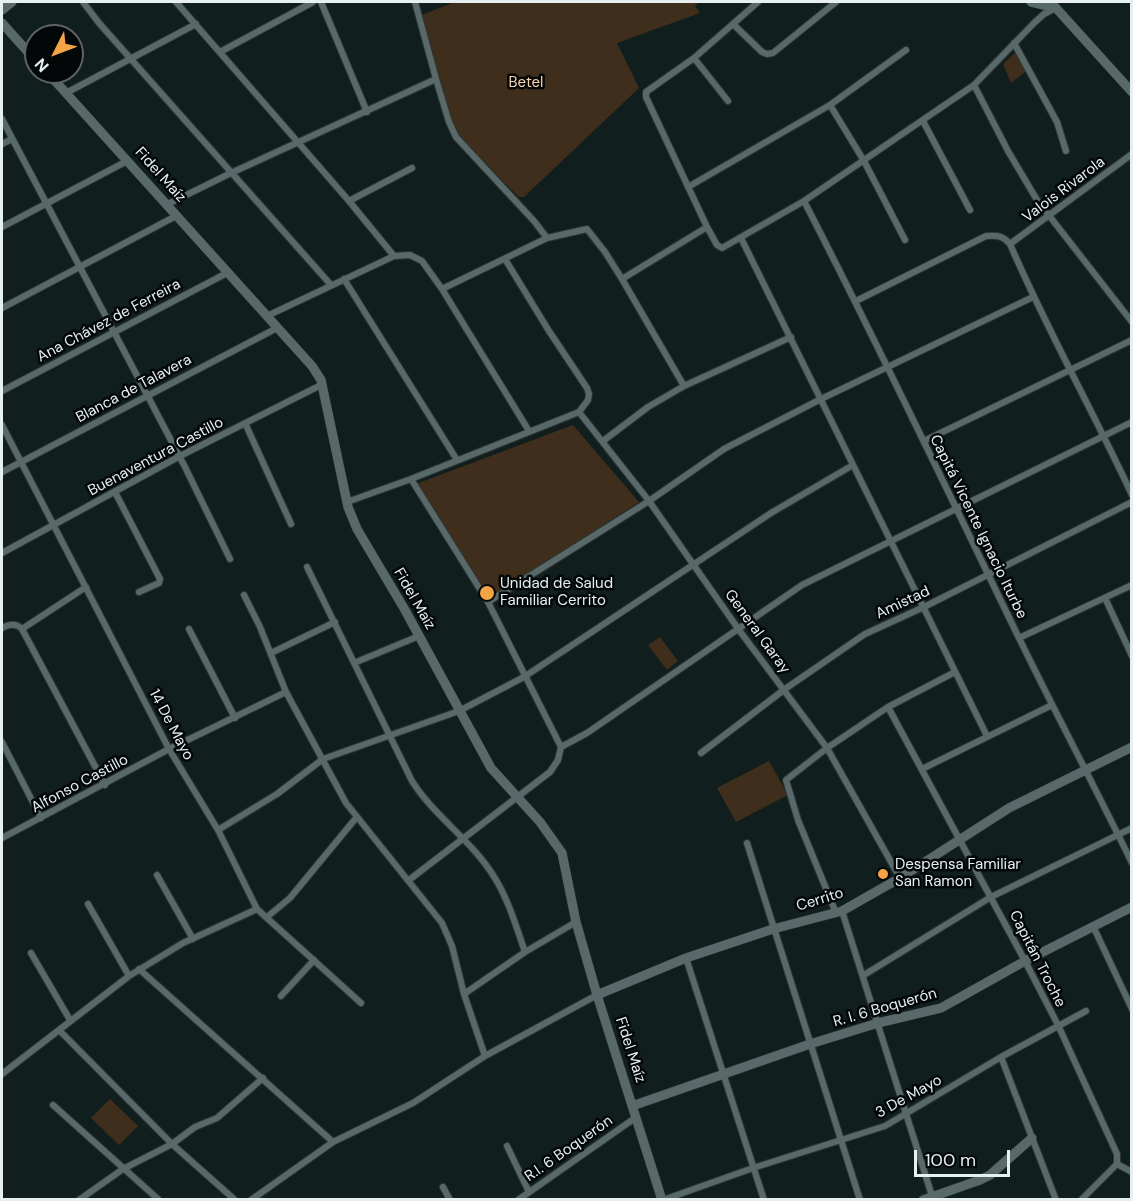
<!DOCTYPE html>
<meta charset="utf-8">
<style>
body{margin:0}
#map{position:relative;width:1133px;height:1201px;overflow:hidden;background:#101e1e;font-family:"DM Sans",sans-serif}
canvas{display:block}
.frame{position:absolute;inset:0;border:3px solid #e7f0f0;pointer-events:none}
.north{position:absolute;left:24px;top:24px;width:60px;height:60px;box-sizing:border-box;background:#030707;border:2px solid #5e6464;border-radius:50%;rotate:228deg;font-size:16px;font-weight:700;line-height:24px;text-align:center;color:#e7f0f0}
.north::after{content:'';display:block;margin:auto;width:21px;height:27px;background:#f4a345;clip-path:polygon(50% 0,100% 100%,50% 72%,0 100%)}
.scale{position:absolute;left:914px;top:1150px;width:96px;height:27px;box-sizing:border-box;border:3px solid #e7f0f0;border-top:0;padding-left:8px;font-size:18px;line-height:21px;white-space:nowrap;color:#e7f0f0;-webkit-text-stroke:4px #030707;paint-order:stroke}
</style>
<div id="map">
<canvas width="1133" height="1201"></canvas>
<div class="frame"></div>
<div class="north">N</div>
<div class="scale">100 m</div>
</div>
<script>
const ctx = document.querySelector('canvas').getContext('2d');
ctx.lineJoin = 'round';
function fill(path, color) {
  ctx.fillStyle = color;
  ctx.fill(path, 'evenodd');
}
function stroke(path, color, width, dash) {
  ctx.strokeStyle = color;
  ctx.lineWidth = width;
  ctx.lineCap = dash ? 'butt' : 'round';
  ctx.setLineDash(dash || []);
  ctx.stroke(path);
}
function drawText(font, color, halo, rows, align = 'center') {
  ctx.font = font + ' "DM Sans",sans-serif';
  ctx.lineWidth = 5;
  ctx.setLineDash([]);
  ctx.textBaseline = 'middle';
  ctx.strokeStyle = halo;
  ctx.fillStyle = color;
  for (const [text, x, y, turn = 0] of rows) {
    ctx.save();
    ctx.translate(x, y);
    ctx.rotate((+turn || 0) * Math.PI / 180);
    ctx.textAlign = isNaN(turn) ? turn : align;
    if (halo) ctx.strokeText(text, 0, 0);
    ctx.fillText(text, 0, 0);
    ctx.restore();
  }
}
fill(new Path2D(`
 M455,2H699L695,6L700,13L617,43L639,88L524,197H519L457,136L419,16Z
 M1017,51L1026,71L1011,83L1003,64Z
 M573,425L639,502L488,599L416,484Z
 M660,637L678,661L667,670L648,645Z
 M769,761L788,795L736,822L717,788Z
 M110,1099L138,1126L119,1145L91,1118Z`), '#3f2e1b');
const street = new Path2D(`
 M83,2L99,23L331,285
 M176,2L349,201L394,256L267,316
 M321,2L367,112
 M758,2L694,58L646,92V97L707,227L717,245L722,248L804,201L974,85L1034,23L1044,14L1056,8L1054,2
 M733,24L762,52L767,54L773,53L836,2
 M1014,43L1057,122L1066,151
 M220,52L313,2
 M694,58L728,101
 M436,79L449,122L456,137L534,221L547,238
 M974,85L1008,151L1037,200L1132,322
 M66,93L196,24
 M830,105L864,161L905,240
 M2,119L184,465L230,559
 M923,121L970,210
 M2,144L12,139
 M688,187L830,105L906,50
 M349,201L412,168
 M804,201C878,344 947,490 1018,636C1055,712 1095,787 1132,863
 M166,205L231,173L436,79L415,2
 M2,227L127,161
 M741,238L987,736
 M1010,244L1132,154
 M394,256L410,255L422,261L442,289L529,431
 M344,279L457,460
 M622,279L707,227
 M442,289L547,238L587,229L605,252L622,279L684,386
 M856,301L986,236C998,235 1003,236 1010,244C1047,330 1093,411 1132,495
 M2,308L176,216
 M2,391L227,273
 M579,412L649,501L739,630L827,748L900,878
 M245,423L291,524
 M2,425L169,749L218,830L257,909L361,1003
 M603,441L648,407L684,386L791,337
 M924,441L1132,340
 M2,472L277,328
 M411,479L488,602
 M115,492L160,579L159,583L139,592
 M347,502L411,479L579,412L588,400L589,394L587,388L549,331L505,259
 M2,553L180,456L323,384
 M307,567L412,781C434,816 471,840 493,875C508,898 516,926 525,952
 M244,595L260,627L286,692L346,803L442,923L452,946L464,994L485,1056
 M1105,598L1132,656
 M2,628C9,624 16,623 22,629L86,587
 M22,629L105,785
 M189,629L235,718
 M1019,638L1132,585
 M271,653L335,622
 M354,663L419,636
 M888,707L1025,961L1058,1025L1117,1154V1164
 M2,742L41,818
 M561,747L587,733L802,585L1132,422
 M701,753L785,689L865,634L924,607L1132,502
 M922,769L1052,705
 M218,830L277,794L323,759L459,711L524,677L771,513L853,465
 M2,838L169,749L286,692
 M747,843L860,1200
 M157,875L193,939
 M409,880L550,772L558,760L561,747L488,602L649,501L724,449L821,399L1033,297
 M88,904L129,976
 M842,911L933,1199
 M836,913L798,820L786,780L827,748L888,707L955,672
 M267,917L290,898L356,818
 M1093,926L1132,1009
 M31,953L70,1020
 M686,958L764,1200
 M139,969L333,1142
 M864,975L991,897L1132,828
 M464,994L525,952L576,922
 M281,996L314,960
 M59,1030L172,1144L235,1200
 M1001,1057L1056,1200
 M2,1074L129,976L183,943L257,909
 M53,1105L159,1200
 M507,1146L529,1192
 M1117,1164L1132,1172
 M443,1187L450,1200
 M79,1200L123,1169L172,1144L195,1127L217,1118L263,1078
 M251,1200L333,1142L413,1103L485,1056L597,995
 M518,1200L635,1118
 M663,1200L753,1168L885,1126L1001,1057L1086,1011
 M1081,1200L1117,1164`);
const secondary = new Path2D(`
 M1031,2L1056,8L1132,92
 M2,10L12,2
 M2,23L36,61
 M47,72L312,366L321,380L348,507L357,529L405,610L491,768L540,822L562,853L576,922L597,995L662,1200
 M597,995L686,958L773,929L842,911L900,878L1009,808L1132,747
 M632,1106L810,1044L878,1023L941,1008L1025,961L1132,907
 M923,1200L980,1180L990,1175L1032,1138`);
stroke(street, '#2e3636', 8);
stroke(secondary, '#2e3636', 10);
stroke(street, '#596969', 6);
stroke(secondary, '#596969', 9);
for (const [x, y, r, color] of [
 [487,593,8,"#f4a345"],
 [883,874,6,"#f4a345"]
]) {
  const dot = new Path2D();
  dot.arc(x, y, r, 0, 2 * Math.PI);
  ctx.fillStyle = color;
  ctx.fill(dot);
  stroke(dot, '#030707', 2);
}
drawText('15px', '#fdd4ac', '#030707', [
 ["Betel",526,83]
]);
drawText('15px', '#e7f0f0', '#030707', [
 ["Fidel Maíz",160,175,48],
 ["Valois Rivarola",1064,190,-37],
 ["Ana Chávez de Ferreira",109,321,-28],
 ["Blanca de Talavera",134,389,-28],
 ["Buenaventura Castillo",156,457,-28],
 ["Capitá Vicente Ignacio Iturbe",978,527,64],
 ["Fidel Maíz",414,599,60],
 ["Amistad",903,603,-25],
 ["General Garay",757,632,54],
 ["14 De Mayo",171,725,62],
 ["Alfonso Castillo",80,784,-28],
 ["Cerrito",820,900,-17],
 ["Capitán Troche",1037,959,63],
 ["R. I. 6 Boquerón",885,1008,-16],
 ["Fidel Maíz",630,1050,72],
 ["3 De Mayo",909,1097,-29],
 ["R.I. 6 Boquerón",569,1149,-35]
]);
drawText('15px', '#e7f0f0', '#030707', [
 ["Unidad de Salud",500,584],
 ["Familiar Cerrito",500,601],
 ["Despensa Familiar",895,865],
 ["San Ramon",895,882]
], 'left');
</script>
